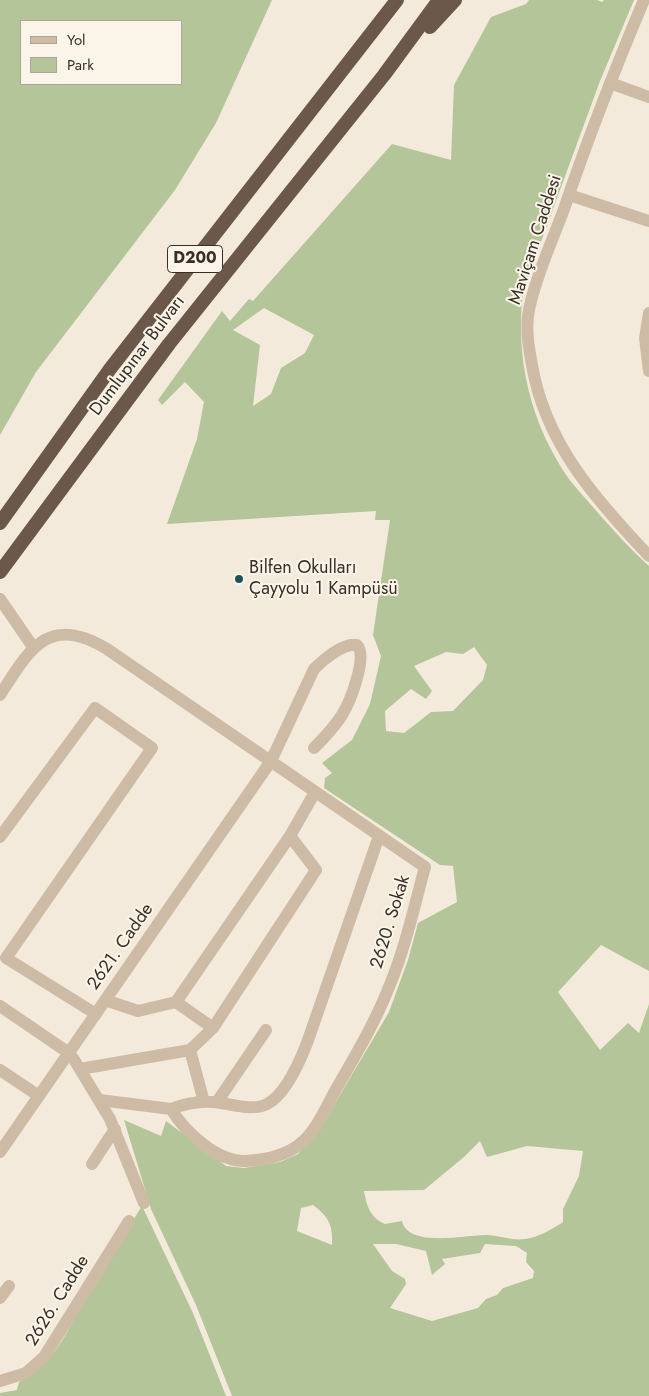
<!DOCTYPE html>
<meta charset="utf-8">
<style>
body{margin:0}
#map{position:relative;width:649px;height:1396px;overflow:hidden;background:#f4eadb;font-family:Jost,sans-serif}
canvas{display:block}
.legend{position:absolute;left:20px;top:20px;width:162px;height:65px;box-sizing:border-box;background:#fbf4e8;border:1px solid #ada59b;margin:0;padding:6px 9px;list-style:none;font-size:15px;color:#392e27}
.legend li{display:flex;align-items:center;gap:10px;height:25px}
.legend b{width:25px;border:1px solid #ada59b}
</style>
<div id="map">
<canvas width="649" height="1396"></canvas>
<ul class="legend">
<li><b style="height:6px;background:#cebba6"></b>Yol</li>
<li><b style="height:14px;background:#b3c599"></b>Park</li>
</ul>
</div>
<script>
const ctx = document.querySelector('canvas').getContext('2d');
ctx.lineJoin = 'round';
function fill(path, color) {
  ctx.fillStyle = color;
  ctx.fill(path, 'evenodd');
}
function stroke(path, color, width, dash) {
  ctx.strokeStyle = color;
  ctx.lineWidth = width;
  ctx.lineCap = dash ? 'butt' : 'round';
  ctx.setLineDash(dash || []);
  ctx.stroke(path);
}
function drawText(font, color, halo, rows, align = 'center') {
  ctx.font = font + ' Jost,sans-serif';
  ctx.lineWidth = 4;
  ctx.setLineDash([]);
  ctx.textBaseline = 'middle';
  ctx.strokeStyle = halo;
  ctx.fillStyle = color;
  for (const [text, x, y, turn = 0] of rows) {
    ctx.save();
    ctx.translate(x, y);
    ctx.rotate((+turn || 0) * Math.PI / 180);
    ctx.textAlign = isNaN(turn) ? turn : align;
    if (halo) ctx.strokeText(text, 0, 0);
    ctx.fillText(text, 0, 0);
    ctx.restore();
  }
}
fill(new Path2D(`
 M0,0H272L216,123L175,190L36,372L0,435ZM21,21H181V84H21Z
 M529,0H597L602,2L604,0H634L600,81L523,291C515,358 530,423 569,479C578,491 589,502 599,514C615,532 631,550 649,566V971L601,945L558,992L600,1050L628,1023L639,1033L649,1004V1396H232L196,1305L151,1209L124,1120L161,1136L166,1121L226,1166L244,1168L280,1162L298,1154L324,1122L389,1012L408,960L418,923L457,902L453,866L440,865L324,788L325,778L332,773L322,763L352,740L370,704L381,656L373,635L390,520H375L376,511L167,524L197,439L204,402L185,382L162,405L158,400L222,311L230,321L249,299L253,301L392,144L451,160L454,85L491,17L526,4ZM264,308L314,335L305,353L281,368L271,394L253,406L260,345L233,330ZM474,647L487,665L483,680L453,711L431,712L404,733L386,731L385,711L411,689L426,699L432,691L414,666L446,652L463,654ZM480,1141L487,1157L527,1146L583,1151L579,1176L563,1209V1222C551,1230 539,1237 525,1239C511,1241 499,1235 486,1235C465,1235 408,1248 402,1221L385,1224C370,1217 367,1207 364,1191L424,1190L464,1157ZM313,1205C329,1217 333,1225 332,1245L297,1231L301,1208ZM373,1244H396L426,1251L432,1275L445,1264L442,1259L480,1253L485,1244L516,1246L527,1253L526,1262L534,1271L533,1278L503,1288L497,1295L486,1299L478,1308L432,1321L390,1308L406,1284L405,1279L392,1271Z
 M142,1206L193,1313L226,1396H0V1393L17,1390L19,1382C58,1363 72,1320 93,1284C109,1257 126,1232 142,1206Z`), '#b3c599');
stroke(new Path2D(`
 M644,0C615,69 588,138 564,209C553,239 532,286 528,316C526,333 529,349 532,365C545,443 596,500 649,556
 M610,83L649,97
 M569,195L649,221
 M649,313L645,338L649,371
 M0,599L33,647
 M0,695C29,650 48,613 107,649L425,867C414,907 405,949 389,987C375,1023 354,1058 335,1091C325,1109 316,1131 300,1144C285,1156 265,1160 246,1161C217,1162 186,1133 171,1109L100,1100
 M0,837L95,708L152,748L6,958L96,1014
 M105,1000L138,1011L176,1002
 M0,1006L69,1053L75,1061L110,1119L144,1203
 M213,1028L176,1002L290,836
 M190,1050L204,1102
 M80,1069L190,1050L213,1028L316,870L290,836L315,792
 M0,1070L39,1096
 M217,1102L266,1030
 M171,1109C184,1104 199,1101 213,1102C229,1103 252,1112 267,1104C285,1095 300,1061 307,1043L379,836
 M0,1152L271,761L314,669C323,660 344,642 357,645C368,657 350,702 342,715C334,728 324,738 314,748
 M92,1164L115,1129
 M0,1298L9,1286
 M0,1381L26,1373L44,1357L129,1221`), '#cebba6', 12);
stroke(new Path2D(`
 M430,27L455,0
 M0,523L110,369L397,0
 M0,572L169,344L384,75L439,0`), '#6c584a', 14);
for (const [x, y, r, color] of [
 [239,579,5,"#19545e"]
]) {
  const dot = new Path2D();
  dot.arc(x, y, r, 0, 2 * Math.PI);
  ctx.fillStyle = color;
  ctx.fill(dot);
  stroke(dot, '#fbf4e8', 2);
}
for (const [x, y, w] of [
 [195,259,55]
]) {
  const box = new Path2D();
  box.roundRect(x - w / 2, y - 13.5, w, 27, 4);
  ctx.fillStyle = '#fbf4e8';
  ctx.fill(box);
  stroke(box, '#392e27', 1);
}
drawText('bold 16px', '#392e27', null, [
 ["D200",195,259]
]);
drawText('18px', '#392e27', '#fbf4e8', [
 ["Maviçam Caddesi",536,240,-72],
 ["Dumlupınar Bulvarı",138,356,-53],
 ["2620. Sokak",391,922,-73],
 ["2621. Cadde",121,947,-55],
 ["2626. Cadde",58,1301,-58]
]);
drawText('18px', '#392e27', '#fbf4e8', [
 ["Bilfen Okulları",249,569],
 ["Çayyolu 1 Kampüsü",249,590]
], 'left');
</script>
